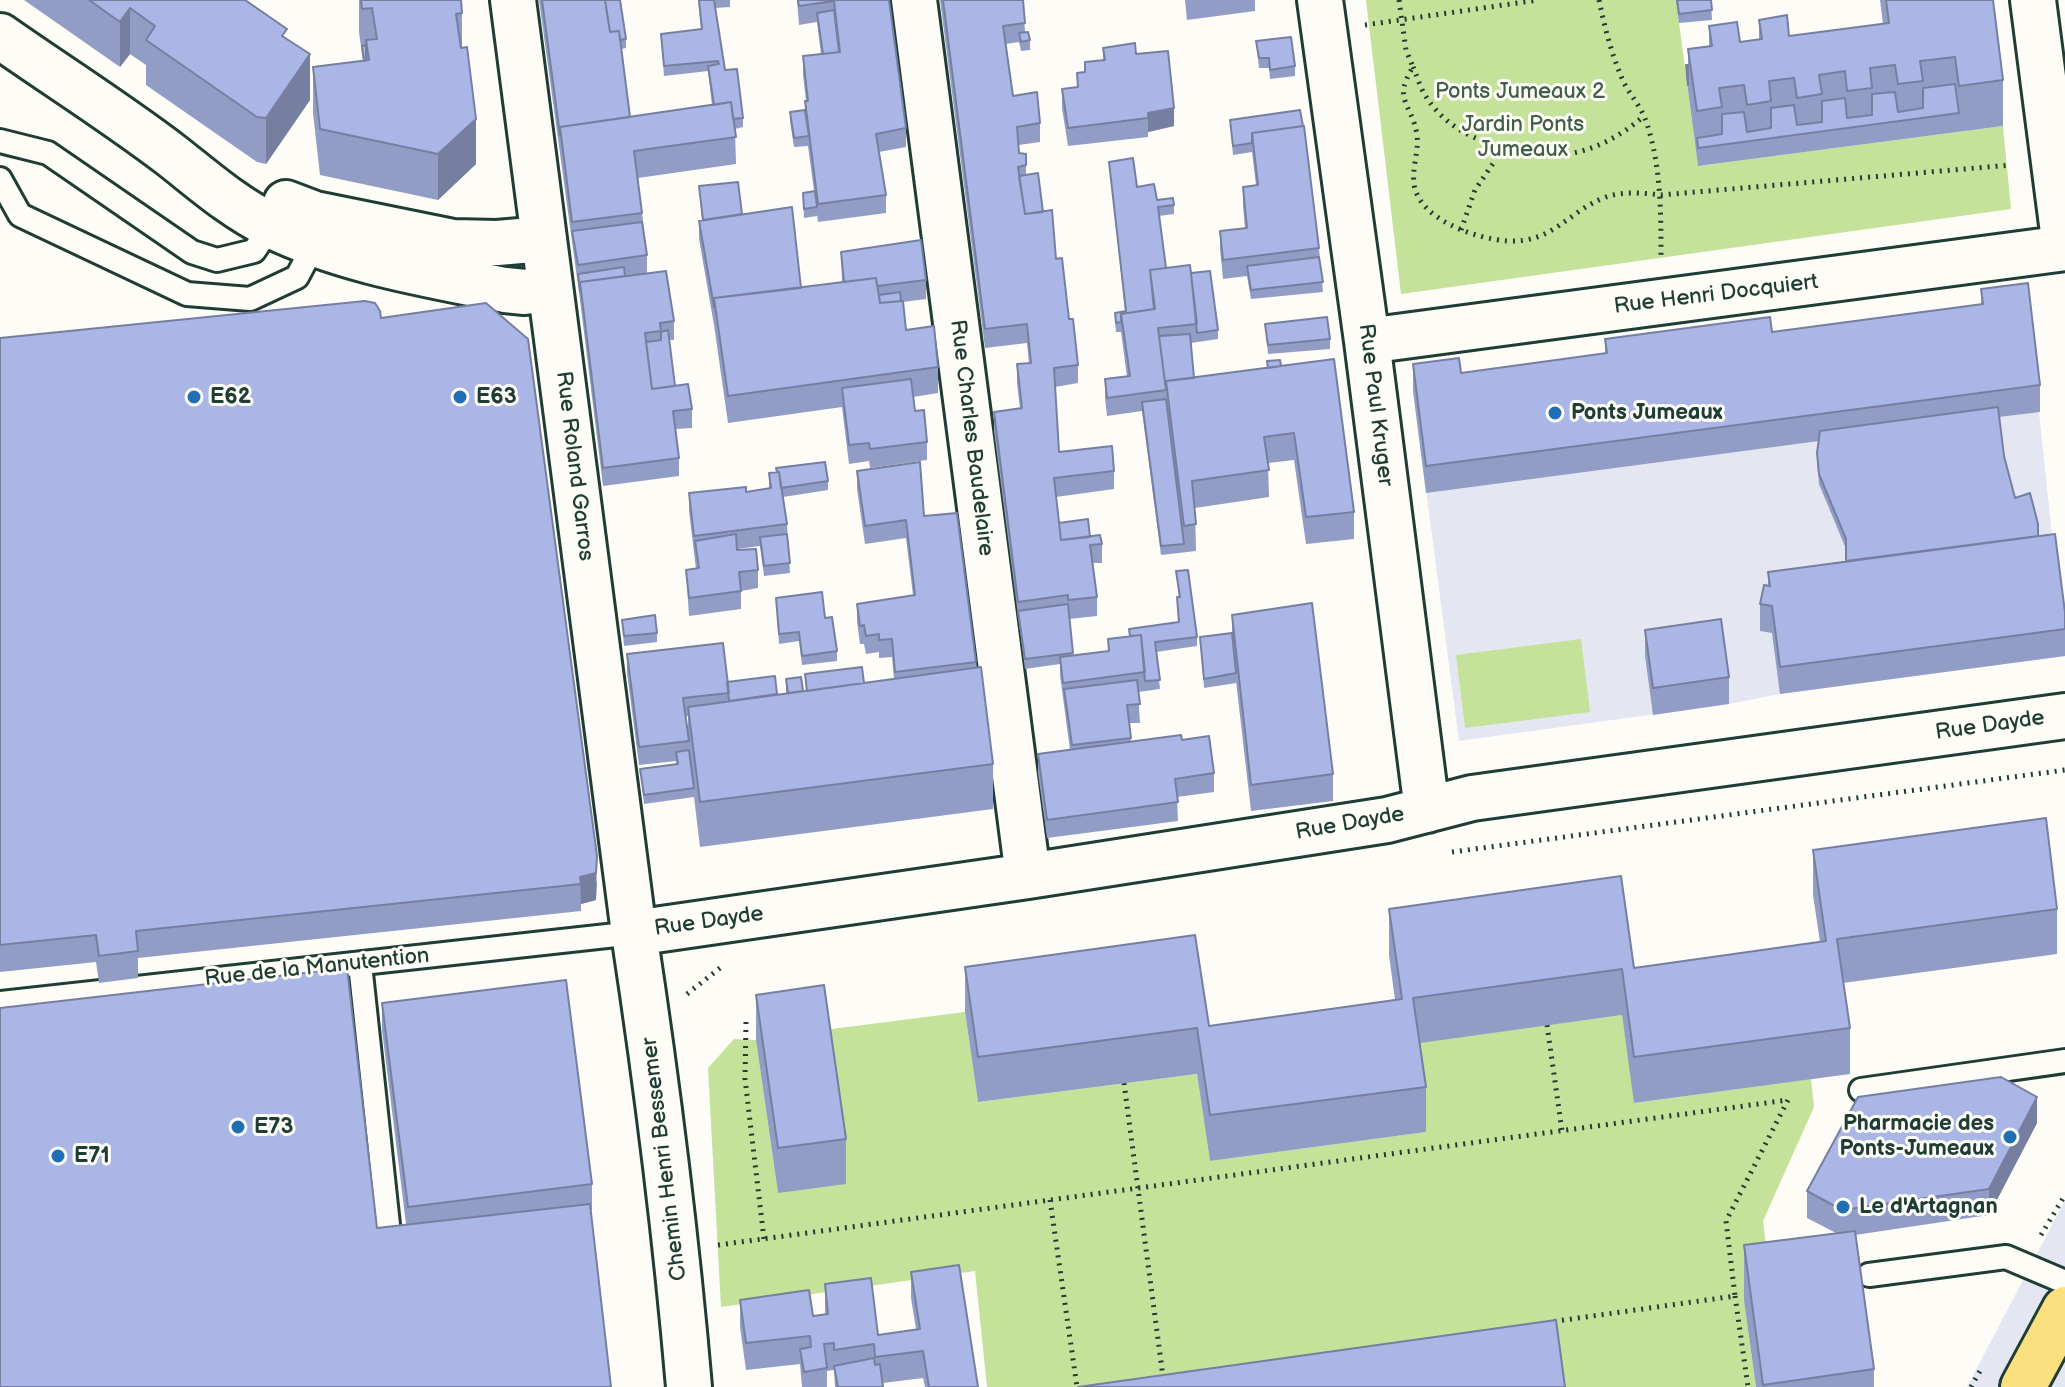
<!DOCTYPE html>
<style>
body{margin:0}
canvas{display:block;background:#fdfcf7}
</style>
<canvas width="2065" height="1387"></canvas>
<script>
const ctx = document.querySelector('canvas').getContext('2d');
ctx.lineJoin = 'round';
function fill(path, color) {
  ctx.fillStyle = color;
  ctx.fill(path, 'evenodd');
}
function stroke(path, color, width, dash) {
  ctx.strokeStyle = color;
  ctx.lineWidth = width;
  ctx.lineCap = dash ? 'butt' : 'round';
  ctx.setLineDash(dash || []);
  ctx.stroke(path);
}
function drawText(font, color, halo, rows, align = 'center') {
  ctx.font = font + ' "Balsamiq Sans",sans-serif';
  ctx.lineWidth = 6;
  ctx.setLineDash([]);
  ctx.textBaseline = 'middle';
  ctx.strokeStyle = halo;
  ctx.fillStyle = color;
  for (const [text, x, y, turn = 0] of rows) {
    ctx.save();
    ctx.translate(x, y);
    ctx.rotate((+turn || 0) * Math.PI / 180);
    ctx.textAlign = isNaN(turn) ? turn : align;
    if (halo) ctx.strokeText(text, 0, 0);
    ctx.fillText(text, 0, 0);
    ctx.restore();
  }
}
fill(new Path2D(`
 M2028,310L2065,656L1780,694L1729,704L1459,741L1413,391Z
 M2065,1200V1387H1967Z`), '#e4e7f2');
fill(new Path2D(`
 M1366,0H1676L1698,166L2003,126L2011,209L1401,294Z
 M1581,639L1590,712L1465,728L1456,655Z
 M965,1012L978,1102L1197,1074L1210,1161L1426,1132L1413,1043L1622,1015L1635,1103L1811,1079L1814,1107L1763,1221L1772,1297L1744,1301L1756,1387H987L975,1271L721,1307L708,1068L734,1039L756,1040L778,1193L824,1030Z`), '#c4e29a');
const lane = new Path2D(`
 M0,141L48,153L192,252L217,260L254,251L275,220
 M0,179L20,215L187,294L250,299L297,277L315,243V236
 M360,964L389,1234
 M0,1003L634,933
 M1861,1090L2065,1061
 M1869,1275L2006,1257L2065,1282`);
const street = new Path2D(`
 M513,0L634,933C657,1084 676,1235 689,1387
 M914,0L1028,876
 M1320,0L1367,341L1427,810
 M2033,0L2065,248
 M0,36C57,76 116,113 171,155C203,180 233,207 270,225C344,261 426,274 505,290L525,292L550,287
 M286,203L315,214L453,242L497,243L544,239
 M1367,341L2065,248
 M634,933L1028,876L1387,820L1472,798L2065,716`);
const primary = new Path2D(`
 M2023,1387L2065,1309`);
stroke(lane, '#1f3d34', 28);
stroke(street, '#1f3d34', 50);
stroke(primary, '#1f3d34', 50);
stroke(new Path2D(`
 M1399,0L1406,50L1413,67C1392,101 1412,103 1417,135C1419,151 1412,167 1414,184C1419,220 1477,239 1508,241C1554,243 1568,211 1606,197C1623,191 1643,193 1661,195L2011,165
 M1599,0C1605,29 1612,56 1624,83C1631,96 1641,107 1646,121C1661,165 1661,211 1661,257
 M1365,25L1538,0
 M1413,67C1417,76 1420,87 1425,95C1439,118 1459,132 1483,141C1544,166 1594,159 1644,116
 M1461,230L1475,190L1494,162L1497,147
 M1452,852L2065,770
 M687,994L720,968
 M746,1022L745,1079L764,1239
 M1547,1025L1562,1131
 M1124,1083L1163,1377
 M1050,1200L1077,1387
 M2041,1235L2065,1195
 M718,1245L1788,1100L1726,1221L1735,1296L1550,1322
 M1735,1296L1748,1387
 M1971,1387L1980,1371`), '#1f3d34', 5, [2, 6]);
stroke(lane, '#fdfcf7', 22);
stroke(street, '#fdfcf7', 44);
stroke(primary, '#fbe080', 44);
fill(new Path2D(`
 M24,0H245L287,39L310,100L266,164L257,162L146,85V65L130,54L120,67Z
 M359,0H461L462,13V48L476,164L438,200L320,175L313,113V67L363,61L359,32Z
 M539,0H620L626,39V48L621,49L630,117L712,105L708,71L664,76L661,34L701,29L698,0H730V7L715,8L725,70L743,118V127L735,129L736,164L638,178L647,255V273L674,321V340H669L675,386L692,409V428L676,429L679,458V476L603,486L580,300Z
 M797,0H889L906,128V147L879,152L886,195V213L818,222L817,214V216L804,218L803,193L814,191L808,146L794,147L790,121V112L805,110L806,101L803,75V56L821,54L817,22L799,25Z
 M940,0H1023L1025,32L1030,40V50L1021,51L1019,42L1006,44L1013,96L1040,123V142L1019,145V153L1026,165V175L1043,212L1056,259L1069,319L1078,365V383L1055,387L1059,452L1114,471V489L1056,497L1059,523L1090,537L1102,544V563H1093L1097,597V616L1069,619L1073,655L1108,651V639L1129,637V629L1178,622L1177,597H1179L1176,571L1197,637V646L1156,652L1160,689L1138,692L1140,723H1129L1131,741L1182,740L1214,773V792L1177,797L1178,821L1047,838L1038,773V754L1070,750L1060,675V664L1025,669L994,431V412L1020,409L1017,383V364L1029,363L1027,343L985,348Z
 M1185,0H1255V11L1187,20Z
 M1676,0H1711L1712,20L1679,23Z
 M1880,0H1993L2003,80V126L1698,166L1686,75V65H1688V49L1709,46V26L1740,42L1759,40V20L1789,36L1883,24Z
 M1256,41L1295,66V76L1270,79L1269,68H1259Z
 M1103,48L1136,54L1174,126L1148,132V137L1068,146L1062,108V89L1077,87V73L1085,72L1103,59Z
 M1300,110L1319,248L1323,292L1251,299L1247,276L1223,279L1220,249V231L1245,228L1243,206V187L1256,185L1252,152L1233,155L1230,120Z
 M1109,162L1137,187L1157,200L1174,205V214L1159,216L1166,268L1191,273L1218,330V339L1191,343L1194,378L1281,366L1354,512V539L1306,544L1294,460L1268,463L1269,497L1195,508L1196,551L1161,555L1142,411L1107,416L1105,398V379L1127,377L1121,332H1116L1115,322V313L1125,311Z
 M699,186L742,214L801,288L842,282L841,252L926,280V299L903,302L906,330L938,367V393L913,397L915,411L927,442V460L870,468L869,461L849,464L842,407L728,423L714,325L699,239V221L702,220Z
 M1981,289L2040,385V412L1999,417L2004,456L2015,498L2038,536L2065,612V656L1780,694L1772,633L1760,631V604L1768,586V572L1846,561V549L1819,484L1817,462L1819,441L1426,493L1413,391V364L1461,373L1605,354V339L1772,332L1981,304Z
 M381,318L597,883L596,900L581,904V911L138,958V978L99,983L96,962L0,972V338Z
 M1265,324L1330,339V349L1268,354Z
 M857,471L924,516L976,662L993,764V809L700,847L694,797L644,804L640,769L676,764V761L639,765L627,673V654L727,682L777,694L786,693V679L803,691H806L805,674L864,683L894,679L892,657L879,658V652L866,654L864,644H860L857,622V604L913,595L906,538L865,544L857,489ZM688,716V734L685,717Z
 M776,472L828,481V490L783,497L787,524L790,573L764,576L760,546L737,549L758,570V588L741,591V609L689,616L686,570L696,569L689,511V493L746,492L769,489V473Z
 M776,598L825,618L837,651V661L802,665L799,641L779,644Z
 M1232,615L1333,774V801L1251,811L1236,681V683L1204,688L1200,637L1232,633Z
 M622,620L657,633V642L624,646Z
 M1645,630L1729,677V704L1653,715L1645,656Z
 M1813,850L2057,909V954L1843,983L1850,1028V1074L1634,1103L1622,1015L1420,1043L1426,1087V1132L1210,1161L1197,1074L978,1102L965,1012V967L1209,1026L1395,1000L1389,955V909L1634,968L1820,942L1813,895Z
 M756,995L846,1139V1184L778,1193L756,1040Z
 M382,1003L592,1184V1210L377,1228L406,1224L382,1030Z
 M2037,1123L1989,1215L1855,1235L1874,1369V1387H1756L1744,1301V1245L1836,1233L1807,1218V1191Z
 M911,1272L978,1387H925L923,1378L883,1383V1387H835L834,1370L827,1371V1387H802L800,1364L746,1370L740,1327V1300L813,1316L825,1314V1284L878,1335L916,1329L911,1298Z`), '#929dc6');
fill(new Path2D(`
 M130,8V54L120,67V22Z
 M310,54V100L266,164V118Z
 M1174,108V126L1148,132V137V113Z
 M476,119V164L438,200V154Z
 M597,856L596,900L581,904L580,877Z
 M2037,1097V1123L1989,1215V1189Z`), '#777fa1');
const building = new Path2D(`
 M89,0H245L287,29L282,36L310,54L266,118L257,117L146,40L155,26L130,8L120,22Z
 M361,0H461L462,13L456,14L461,48L467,47L476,119L438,154L320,129L313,67L369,60L366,40L377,39L372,8L362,9Z
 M542,0H605L610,32L619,31L630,117L560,127V135Z
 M605,0H620L626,39L620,40L619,31L610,32Z
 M699,0H714L725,70L737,69L743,118L733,119L731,102L714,105L708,66L719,64L718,61L664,66L661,34L702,29Z
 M798,0H889L906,128L876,134L886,195L818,204L805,101H808L803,56L840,52L834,1L799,6Z
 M943,0H1023L1025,23L1003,26L1013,96L1037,92L1040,123L1017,127L1019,153L1026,154V165L1018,167L1025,214L1052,210L1056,259L1062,258L1069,319H1073L1078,365L1054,368L1059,452L1112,446L1114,471L1054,478L1061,540L1100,535L1102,544L1090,545L1097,597L1068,600V595L1018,602L994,412L1022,408L1017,364L1031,363L1027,324L985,329Z
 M1677,0H1711L1712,10L1679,14Z
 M1886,0H1993L2003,80L1959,86L1955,57L1920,61L1923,81L1898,84L1895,65L1870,68L1872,88L1847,91L1845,71L1819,75L1822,94L1797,98L1794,78L1769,81L1771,101L1747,105L1744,85L1719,88L1722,107L1697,111L1688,49L1712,46L1709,26L1737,22L1740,42L1762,39L1759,20L1787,15L1789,36L1889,23Z
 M834,10L839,52L823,54L817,13Z
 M1028,32L1030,40L1021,42L1019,33Z
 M1291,37L1295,66L1270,70L1269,58H1259L1256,41Z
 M1135,43L1136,54L1168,51L1174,108L1148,113V118L1068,128L1062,89L1078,87L1077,73L1085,72V62L1105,60L1103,48Z
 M366,45V60L364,61L362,46Z
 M1686,65H1688V85Z
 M1955,84L1959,113L1698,148L1697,138L1722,134V114L1744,112L1747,132L1771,128V108L1794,105L1797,125L1822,122V101L1845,98L1847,118L1872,115V94L1895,92L1898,112L1923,108V88Z
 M731,102L736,137L634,151L642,213L572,222L560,127Z
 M805,110L809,136L794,138L790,112Z
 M1300,110L1303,126L1252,133V143L1233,146L1230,120Z
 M1304,126L1319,248L1223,260L1220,231L1247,228L1243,187L1258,185L1252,133Z
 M1133,158L1137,187L1154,184L1157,200L1173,198L1174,205L1158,207L1166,268L1150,270L1154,309L1121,314V322L1116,323L1115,313L1126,311L1109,162Z
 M1038,173L1043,212L1025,214L1019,176Z
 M738,182L742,214L703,220L699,186Z
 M815,191L817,207L804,209L803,193Z
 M792,207L801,288L714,298V307L699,221Z
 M642,222L647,255L578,265L572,231Z
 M921,240L926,280L877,286L876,278L844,282L841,252Z
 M1319,257L1323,282L1251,290L1247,266Z
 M1190,265L1197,324L1158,328L1166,390L1107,398L1105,379L1130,376L1121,314L1155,309L1150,270Z
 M624,267L625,276L580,282V291L578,274Z
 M666,271L674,321L660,323L661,331L645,333L652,389L688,384L692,409L673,411L679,458L603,468L580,282Z
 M1210,271L1218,330L1197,333L1191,273Z
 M876,278L880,303L903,301L906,330L934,326L938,367L728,396L714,298Z
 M2028,283L2040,385L1426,466L1413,364L1459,358L1461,373L1607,353L1605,339L1770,317L1772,332L1983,304L1981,289Z
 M900,292L901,301L880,303L879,295Z
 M365,301L375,303L380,311L381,318L486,303L528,339L597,856L596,873L580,877L581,884L136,931L138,951L99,956L96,935L0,945V338Z
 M1327,317L1330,339L1268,345L1265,324Z
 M668,330L675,386L652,389L646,342L661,340V332Z
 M1190,334L1194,378L1166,381V390L1159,336Z
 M1334,359L1354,512L1306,517L1294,433L1264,437L1269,470L1192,481L1196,524L1184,526L1166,381Z
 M1280,360L1281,366L1268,368L1267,361Z
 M911,379L915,411L924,410L927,442L870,449L869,443L849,445L842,388Z
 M1166,399L1184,544L1161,546L1142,402Z
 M1998,407L2004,456L2015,498L2030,493L2038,524V536L1846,561V539L1819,474L1817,453L1820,431Z
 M825,462L828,481L781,488L779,472H777L776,468Z
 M920,462L924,516L957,513L976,662L895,672L892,639L879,640V634L866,636L864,625L860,626L857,604L915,595L906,520L865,526L857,471Z
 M779,472L787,524L694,536L689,493L746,487V492L771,488L769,473Z
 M1088,519L1090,537L1061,540L1059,523Z
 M736,534L737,550L756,549L758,570L739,572L741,591L689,598L686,570L699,568L695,541Z
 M787,534L790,563L764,566L760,537Z
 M2055,534L2065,612V629L1780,667L1772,606L1760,604L1764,585L1770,586L1768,572Z
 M1188,570L1197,637L1155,642L1160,680L1145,681L1141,635L1130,636L1129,629L1179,622L1177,597H1180L1176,571Z
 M822,592L825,618L832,617L837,651L802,656L799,632L779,634L776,598Z
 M1312,603L1333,774L1251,785L1232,615Z
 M1068,604L1073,653L1025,659L1018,611Z
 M655,615L657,633L624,636L622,620Z
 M1721,619L1729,677L1653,688L1645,630Z
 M1232,633L1236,673L1204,679L1200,637Z
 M1141,635L1145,672L1063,683L1060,657L1109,651L1108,639Z
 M723,643L729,693L683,698L689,741L639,747L627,654Z
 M862,667L864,683L807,691L805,674Z
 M981,667L993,764L700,802L688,707Z
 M775,676L777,694L729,701L727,682Z
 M801,677L803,691L788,693L786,679Z
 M1137,680L1140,704L1127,705L1131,738L1072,745L1064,689Z
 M1181,735L1182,740L1209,736L1214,773L1175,779L1178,802L1047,820L1038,754Z
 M689,750L694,788L644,795L640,769L678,764L676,752Z
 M2046,818L2057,909L1837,939L1850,1028L1634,1057L1622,969L1413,998L1426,1087L1210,1115L1197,1028L978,1057L965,967L1195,935L1209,1026L1402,999L1389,909L1621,876L1634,968L1826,941L1813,850Z
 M347,968L377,1228L590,1204L611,1387H0V1008Z
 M566,980L592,1184L408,1207L382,1003Z
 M824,985L846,1139L778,1148L756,995Z
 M2001,1077L2037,1097L1989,1189L1842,1210L1807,1191L1858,1097Z
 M1855,1231L1874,1369L1763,1385L1744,1245Z
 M959,1265L978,1387H929L923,1351L875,1357L874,1344L834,1350V1343L824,1344L827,1368L804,1372L800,1349L811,1347L810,1336L746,1343L740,1300L809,1290L813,1316L828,1314L825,1284L871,1278L878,1335L920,1329L911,1272Z
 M1556,1320L1565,1387H1078Z
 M874,1358L875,1365L880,1364L883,1387H838L834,1366Z`);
fill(building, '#aab6e6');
stroke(building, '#777fa1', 2);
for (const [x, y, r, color] of [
 [194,397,8,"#1f6fb2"],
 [460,397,8,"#1f6fb2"],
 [1555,413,8,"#1f6fb2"],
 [238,1127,8,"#1f6fb2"],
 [2010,1137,8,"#1f6fb2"],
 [58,1156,8,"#1f6fb2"],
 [1843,1207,8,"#1f6fb2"]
]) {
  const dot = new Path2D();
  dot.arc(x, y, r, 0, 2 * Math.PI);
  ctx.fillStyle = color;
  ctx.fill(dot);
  stroke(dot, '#fdfcf7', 3);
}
drawText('22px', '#405e48', '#fdfcf7', [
 ["Ponts Jumeaux 2",1520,92],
 ["Jardin Ponts",1523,125],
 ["Jumeaux",1523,150]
]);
drawText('22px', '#1f3d34', '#fdfcf7', [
 ["Rue Henri Docquiert",1716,295,-7],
 ["Rue Paul Kruger",1375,405,83],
 ["Rue Charles Baudelaire",971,438,83],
 ["Rue Roland Garros",574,466,83],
 ["Rue Dayde",1990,726,-8],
 ["Rue Dayde",1350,824,-10],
 ["Rue Dayde",709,922,-8],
 ["Rue de la Manutention",317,968,-6],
 ["Chemin Henri Bessemer",665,1159,-97]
]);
drawText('bold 22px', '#1f3d34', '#fdfcf7', [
 ["E62",210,397],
 ["E63",476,397],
 ["Ponts Jumeaux",1571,413],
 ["Pharmacie des",1994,1124,"right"],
 ["Ponts-Jumeaux",1994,1149,"right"],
 ["E73",254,1127],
 ["E71",74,1156],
 ["Le d'Artagnan",1859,1207]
], 'left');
</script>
